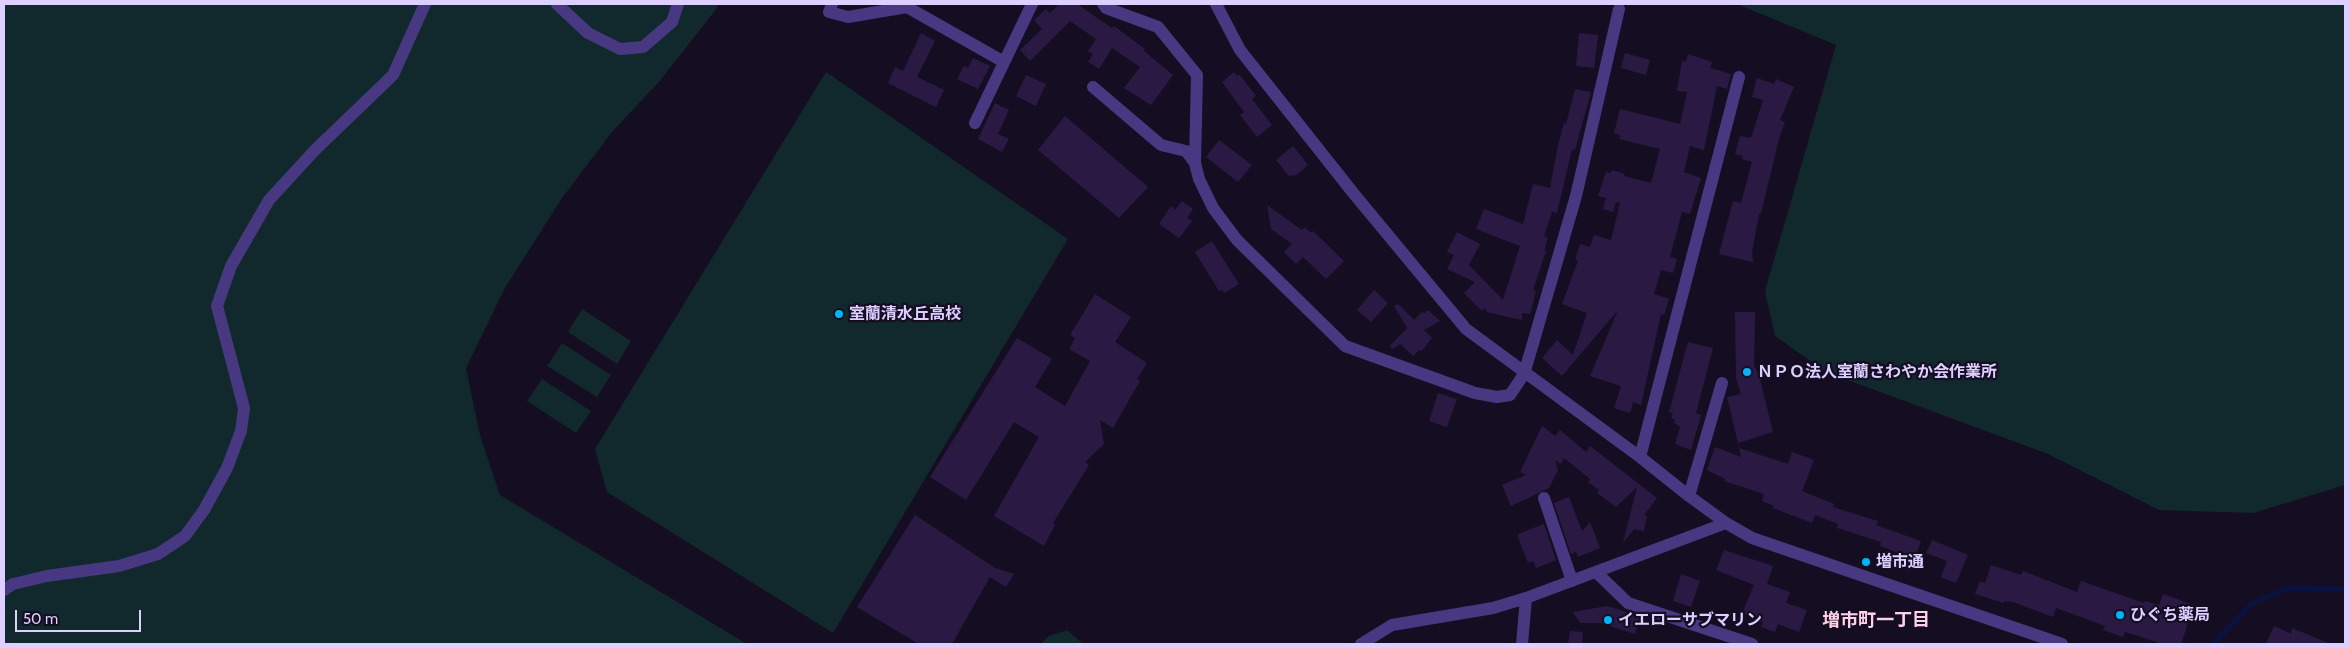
<!DOCTYPE html>
<meta charset="utf-8">
<style>
body{margin:0}
#map{position:relative;width:2349px;height:648px;overflow:hidden;background:#150e22;font-family:Cabin,sans-serif}
canvas{display:block}
.frame{position:absolute;inset:0;border:5px solid #ddcfff;pointer-events:none}
.scale{position:absolute;left:15px;top:610px;width:126px;height:22px;box-sizing:border-box;border:2px solid #ddcfff;border-top:0;padding-left:6px;font-size:15px;line-height:18px;white-space:nowrap;color:#ddcfff;-webkit-text-stroke:4px #150e22;paint-order:stroke}
</style>
<div id="map">
<canvas width="2349" height="648"></canvas>
<div class="frame"></div>
<div class="scale">50 m</div>
</div>
<script>
const ctx = document.querySelector('canvas').getContext('2d');
ctx.lineJoin = 'round';
function fill(path, color) {
  ctx.fillStyle = color;
  ctx.fill(path, 'evenodd');
}
function stroke(path, color, width, dash) {
  ctx.strokeStyle = color;
  ctx.lineWidth = width;
  ctx.lineCap = dash ? 'butt' : 'round';
  ctx.setLineDash(dash || []);
  ctx.stroke(path);
}
function drawText(font, color, halo, rows, align = 'center') {
  ctx.font = font + ' Cabin,"Noto Sans JP",sans-serif';
  ctx.lineWidth = 4.5;
  ctx.setLineDash([]);
  ctx.textBaseline = 'middle';
  ctx.strokeStyle = halo;
  ctx.fillStyle = color;
  for (const [text, x, y, turn = 0] of rows) {
    ctx.save();
    ctx.translate(x, y);
    ctx.rotate((+turn || 0) * Math.PI / 180);
    ctx.textAlign = isNaN(turn) ? turn : align;
    if (halo) ctx.strokeText(text, 0, 0);
    ctx.fillText(text, 0, 0);
    ctx.restore();
  }
}
fill(new Path2D(`
 M4,4H718L714,12L658,83L612,132L562,198L505,288L466,368L480,435L500,495L747,644H4Z
 M1737,4H2345V485L2253,513L2159,510L2048,454L1826,372L1775,336L1765,291L1836,45Z
 M826,72L1068,239L833,633L607,492L595,449Z
 M582,309L631,341L617,364L568,332Z
 M562,343L611,375L597,397L547,366Z
 M542,379L591,411L576,433L527,401Z
 M1067,630L1083,644H1041L1049,636Z`), '#11282c');
stroke(new Path2D(`
 M2213,644L2251,604L2288,588L2345,589`), '#091340', 5);
fill(new Path2D(`
 M1059,4H1077L1112,28L1114,26L1145,49L1144,51L1173,75L1151,105L1124,88L1140,67L1112,48L1099,69L1088,62L1093,54L1088,51L1096,39L1070,21L1030,61L1020,50L1042,29L1034,20L1046,9L1050,13Z
 M921,33L935,41L917,77L944,90L936,107L888,83L895,67L903,71Z
 M1579,33L1598,35L1594,68L1576,66Z
 M1625,53L1650,60L1646,75L1621,68Z
 M1688,54L1712,62L1710,68L1731,74L1727,89L1717,86L1704,150L1690,146L1684,172L1701,178L1690,214L1682,212L1670,257L1677,259L1673,273L1661,270L1654,294L1669,299L1664,315L1661,314L1641,405L1633,402L1630,413L1614,408L1621,386L1590,376L1618,310L1562,376L1542,358L1557,340L1573,355L1587,313L1562,304L1578,261L1575,260L1580,244L1590,247L1594,235L1611,240L1620,203L1616,202L1613,212L1603,209L1606,198L1598,196L1606,172L1611,173L1612,170L1625,174L1624,176L1651,183L1660,149L1619,139L1620,135L1614,133L1620,109L1680,124L1687,92L1677,91L1682,61L1686,62Z
 M973,58L990,66L978,89L957,79L964,66L968,68Z
 M1234,72L1237,76L1239,74L1256,96L1252,99L1272,125L1257,137L1240,115L1244,112L1222,82Z
 M1026,75L1046,84L1036,106L1016,96Z
 M1757,78L1774,84L1776,79L1794,87L1780,120L1785,122L1779,139L1761,213L1759,214L1752,252L1753,262L1719,254L1733,201L1741,203L1752,162L1742,159L1743,156L1735,154L1740,136L1751,138L1763,100L1752,97Z
 M1575,89L1591,92L1575,150L1572,149L1557,213L1552,212L1544,236L1548,238L1544,251H1546L1533,290L1536,291L1530,314L1522,313V320L1487,312L1484,308L1482,311L1464,293L1475,282L1447,269L1454,255L1447,252L1457,232L1480,244L1469,265L1503,300L1520,246L1476,229L1484,209L1523,224L1533,184L1550,188L1558,145L1564,123L1566,124Z
 M995,103L1009,110L998,134L1009,139L1002,152L978,139Z
 M1065,116L1148,187L1119,218L1038,150Z
 M1219,140L1252,165L1238,182L1206,157Z
 M1293,146L1308,165L1297,175L1289,176L1276,160Z
 M1182,201L1193,209L1187,218L1192,221L1179,238L1159,224L1171,206L1175,210Z
 M1267,205L1302,230L1305,227L1311,233L1313,231L1344,261L1326,279L1303,257L1296,264L1284,252L1292,244L1271,229Z
 M1212,241L1239,284L1224,293L1222,290L1219,291L1195,252Z
 M1374,290L1388,303L1371,322L1357,310Z
 M1095,294L1131,317L1115,342L1147,363L1137,379L1140,381L1113,428L1100,420L1104,444L1085,462L1089,465L1053,523L1055,525L1044,546L994,516L1039,437L1014,422L966,500L930,477L1017,338L1052,359L1035,387L1065,406L1090,361L1069,349L1075,338L1070,335Z
 M1398,304L1414,320L1422,312L1424,313L1428,310L1440,321L1424,330L1432,338L1422,351L1419,350L1413,356L1401,344L1392,349L1390,346L1407,328L1394,306Z
 M1735,312H1755L1754,365L1760,379L1773,432L1738,443L1727,397L1741,394L1736,378Z
 M1688,342L1713,348L1696,413L1701,415L1691,450L1675,444L1680,427L1674,423L1675,420L1671,418L1673,413L1669,412Z
 M1438,393L1457,399L1447,427L1429,421Z
 M1542,426L1555,436L1560,430L1586,452L1590,446L1657,498L1644,515L1647,516L1644,531L1634,529L1623,543L1637,487L1616,507L1597,493L1599,490L1588,482L1590,479L1564,458L1561,464L1555,460L1558,470L1549,488L1511,506L1502,485L1526,475L1520,472Z
 M1715,447L1741,457L1739,448L1788,464L1792,452L1814,460L1802,491L1834,504L1833,507L1878,521L1876,525L1921,541L1910,571L1894,565L1898,553L1880,546L1881,542L1837,528L1838,524L1815,515L1812,523L1773,508L1774,506L1762,501L1764,494L1724,481L1725,479L1707,470Z
 M1569,497L1582,531L1590,522L1600,548L1578,557L1576,552L1571,554L1554,503Z
 M915,515L995,568L1014,574L1006,587L990,577L952,644H919L857,607Z
 M1544,524L1556,560L1536,568L1533,561L1528,563L1518,537V534Z
 M1932,540L1968,555L1956,583L1941,577L1947,561L1926,553Z
 M1724,550L1773,566L1767,584L1790,592L1786,603L1807,610L1799,632L1778,624L1775,632L1761,627L1763,622L1742,613L1754,585L1716,570Z
 M1991,565L2021,575L2023,571L2077,592L2081,581L2144,603L2145,601L2159,605L2163,594L2194,605L2181,644H2163L2125,632L2123,637L2103,630L2105,626L2056,608L2053,617L2013,602L2004,601V603L1975,594L1980,581L1985,583Z
 M1681,574L1700,581L1691,607L1673,601Z
 M1607,606L1640,616L1635,634L1600,623H1580L1573,612Z
 M2274,626L2291,634L2292,628L2331,644H2266Z
 M1570,631L1583,632L1582,644H1568Z`), '#2a1a43');
stroke(new Path2D(`
 M557,4L588,33L620,49L643,47L672,22L678,4
 M832,4L829,12L848,17L907,7
 M908,4L907,7L1004,62
 M1103,4L1106,8L1158,27L1197,75L1195,163L1199,179L1213,208L1237,240L1345,346L1475,393L1497,397L1510,395L1524,374L1576,196L1619,9
 M1216,4L1240,50L1354,194L1466,329L1640,457L1689,496L1726,523L1752,538L2062,644
 M1093,87L1161,145L1186,151L1195,163
 M975,123L1032,4
 M1640,457L1739,77
 M1689,496L1722,383
 M1544,498L1572,581
 M1596,572L1628,603L1752,644
 M4,590L13,584L47,576L119,566L158,554L185,536L204,510L227,468L241,431L244,408L217,306L231,266L269,200L315,150L393,75L425,4
 M1361,644L1392,625L1493,608L1526,598L1726,523
 M1522,644L1526,598`), '#483881', 12);
for (const [x, y, r, color] of [
 [839,314,5,"#00b4fa"],
 [1747,372,5,"#00b4fa"],
 [1866,562,5,"#00b4fa"],
 [2120,615,5,"#00b4fa"],
 [1608,620,5,"#00b4fa"]
]) {
  const dot = new Path2D();
  dot.arc(x, y, r, 0, 2 * Math.PI);
  ctx.fillStyle = color;
  ctx.fill(dot);
  stroke(dot, '#150e22', 2);
}
drawText('bold 16px', '#ddcfff', '#150e22', [
 ["室蘭清水丘高校",849,314],
 ["ＮＰＯ法人室蘭さわやか会作業所",1757,372],
 ["増市通",1876,562],
 ["ひぐち薬局",2130,615],
 ["イエローサブマリン",1618,620]
], 'left');
drawText('bold 18px', '#ffd1e6', '#150e22', [
 ["増市町一丁目",1876,621]
]);
</script>
